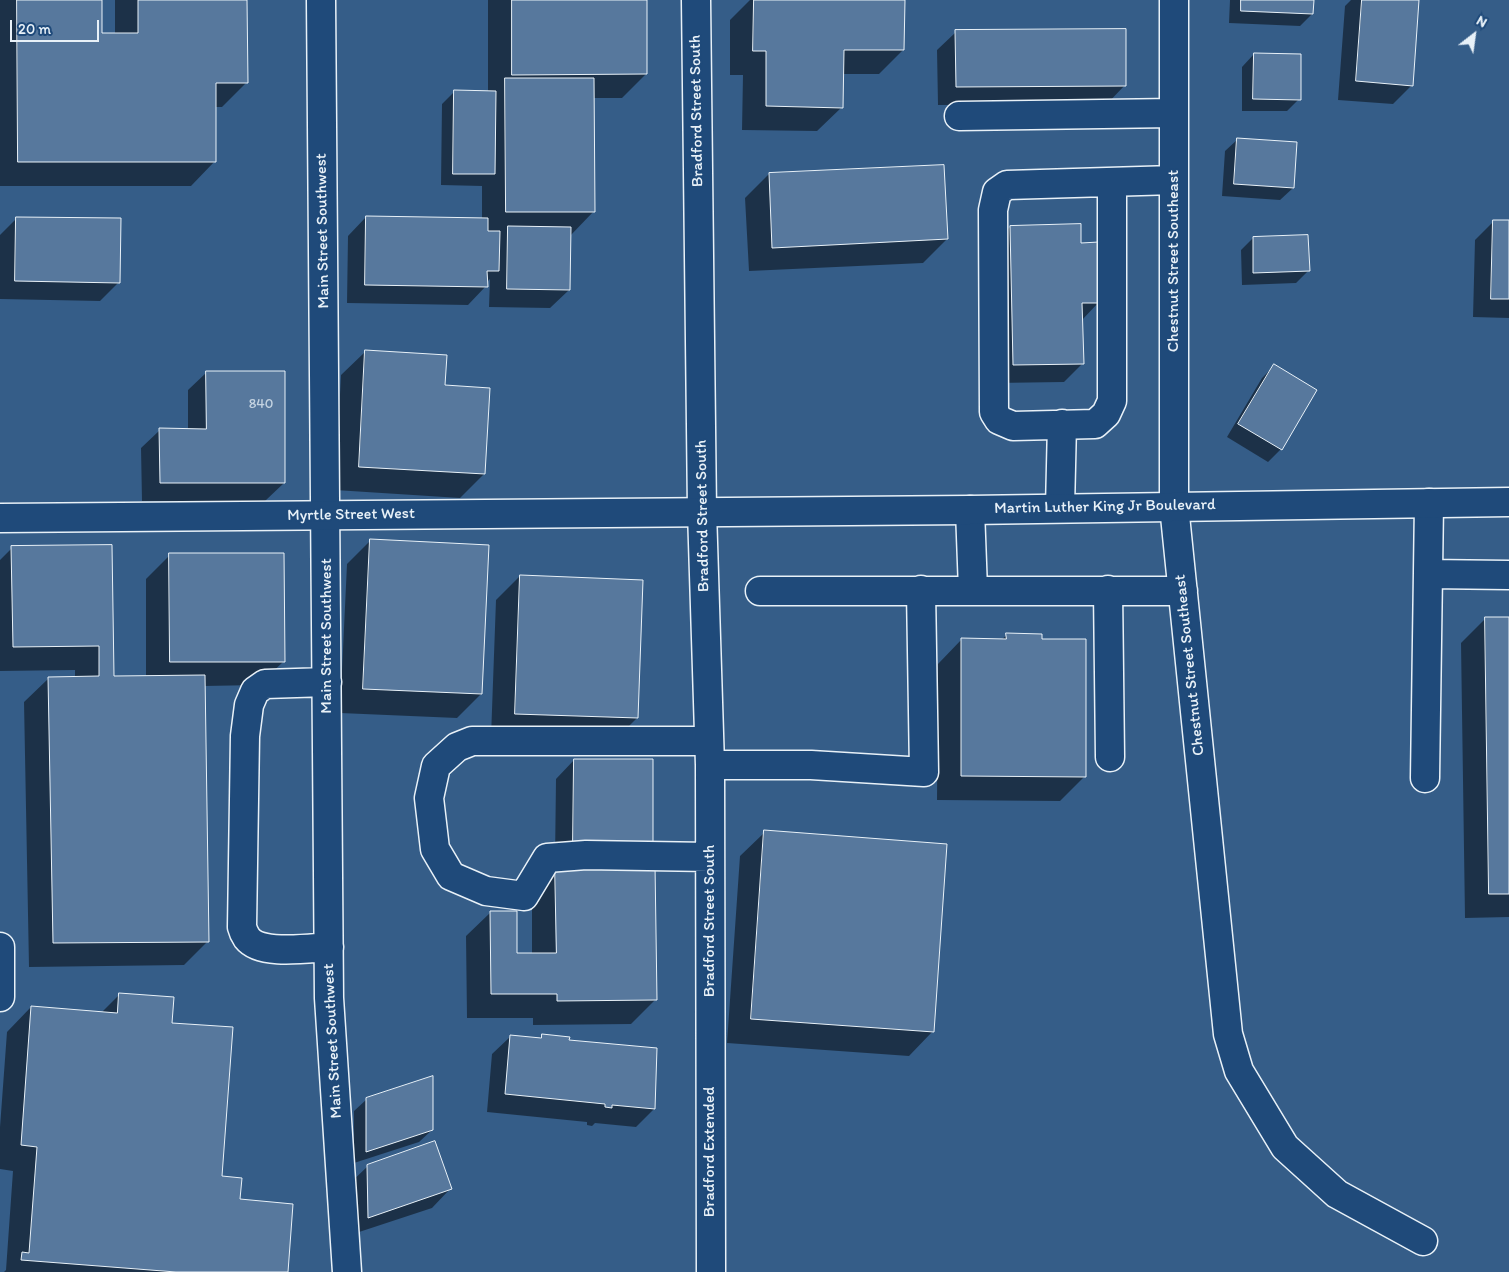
<!DOCTYPE html>
<style>
body{margin:0}
#map{position:relative;width:1509px;height:1272px;overflow:hidden;background:#27517f;font-family:Itim,sans-serif}
canvas{display:block}
.north{position:absolute;left:1449px;top:10px;width:50px;height:50px;-webkit-text-stroke:4px #1f4a7a;paint-order:stroke;rotate:30deg;font-size:14px;font-weight:700;line-height:20px;text-align:center;color:#e8f1f8}
.north::after{content:'';display:block;margin:auto;width:18px;height:22px;background:#e8f1f8;clip-path:polygon(50% 0,100% 100%,50% 72%,0 100%)}
.scale{position:absolute;left:10px;top:20px;width:89px;height:22px;box-sizing:border-box;border:2px solid #e8f1f8;border-top:0;padding-left:6px;font-size:15px;line-height:18px;white-space:nowrap;color:#e8f1f8;-webkit-text-stroke:4px #1f4a7a;paint-order:stroke}
</style>
<div id="map">
<canvas width="1509" height="1272"></canvas>
<div class="north">N</div>
<div class="scale">20 m</div>
</div>
<script>
const ctx = document.querySelector('canvas').getContext('2d');
ctx.lineJoin = 'round';
function fill(path, color) {
  ctx.fillStyle = color;
  ctx.fill(path, 'evenodd');
}
function stroke(path, color, width, dash) {
  ctx.strokeStyle = color;
  ctx.lineWidth = width;
  ctx.lineCap = dash ? 'butt' : 'round';
  ctx.setLineDash(dash || []);
  ctx.stroke(path);
}
function drawText(font, color, halo, rows, align = 'center') {
  ctx.font = font + ' Itim,sans-serif';
  ctx.lineWidth = 4;
  ctx.setLineDash([]);
  ctx.textBaseline = 'middle';
  ctx.strokeStyle = halo;
  ctx.fillStyle = color;
  for (const [text, x, y, turn = 0] of rows) {
    ctx.save();
    ctx.translate(x, y);
    ctx.rotate((+turn || 0) * Math.PI / 180);
    ctx.textAlign = isNaN(turn) ? turn : align;
    if (halo) ctx.strokeText(text, 0, 0);
    ctx.fillText(text, 0, 0);
    ctx.restore();
  }
}
fill(new Path2D(`
 M0,0H1509V1272H0Z`), '#355d88');
fill(new Path2D(`
 M0,0H101V34L115,35V0H246V83L222,107H215V161L191,186H0Z
 M488,0H646V74L622,98H593L594,211L570,236L569,290L550,308L489,307L490,279L486,283V286L468,305L347,303L348,236L366,217L482,219V186L441,185L442,104L454,92H488Z
 M750,0H904L903,50L879,74H842V107L817,131L742,130L743,75H730V20Z
 M1230,0H1313L1312,14L1300,26L1229,23Z
 M1351,0H1418L1412,85L1393,104L1338,100L1345,6Z
 M956,32L1125,85L1107,104L938,105L937,50Z
 M1254,54L1299,99L1287,111H1242V67Z
 M1238,139L1293,188L1280,200L1222,196L1225,151Z
 M769,174L947,239L923,263L749,271L745,198Z
 M17,218L119,282L100,301L0,299V235Z
 M1494,221H1509V318L1473,317L1475,240Z
 M1010,227L1080,244L1099,302L1082,320L1083,363L1064,382L995,383L992,245Z
 M1253,238L1308,271L1296,283L1242,285L1241,250Z
 M366,351L444,386L484,474L460,498L335,490L341,375Z
 M1274,366L1315,390L1281,449L1268,462L1227,437L1262,378Z
 M207,372L284,483L265,501H142L141,448L160,430H188V390Z
 M371,540L481,694L457,718L340,713L347,564Z
 M111,546L113,677H146V579L170,555L284,661L259,685L204,686L208,941L184,965L29,967L24,702L49,678H75V670L0,671V560L12,548Z
 M520,576L637,718L613,742L491,737L496,600Z
 M1486,618H1509V917L1465,918L1461,643Z
 M1007,635L1084,777L1060,801L937,800L938,664L962,639L1001,640Z
 M574,760L652,841L633,860H555L556,779Z
 M765,832L933,1031L909,1056L727,1043L740,856Z
 M556,866L655,1000L631,1024L533,1025V1018H467L466,936L491,912L516,955H532V890Z
 M119,995L171,1024L221,1178L239,1201L287,1272H4L6,1270L13,1171L0,1169V1127L7,1032L31,1007L101,1013Z
 M542,1035L568,1041L654,1109L636,1127L595,1123L592,1126L587,1125V1122L487,1112L492,1054L511,1036L539,1039Z
 M367,1099L432,1130L419,1142L354,1163V1111Z
 M368,1166L450,1189L432,1208L350,1235L349,1184Z`), '#0007');
const building = new Path2D(`
 M17,0H102V33H138V0H247L248,83H216V162H18Z
 M512,0H647V74L512,75Z
 M754,0H905L904,50H844L843,108L766,106V51H753Z
 M1241,0H1314L1313,14L1241,11Z
 M1362,0H1419L1413,86L1356,81Z
 M1126,29V86L956,87L955,30Z
 M1254,53L1301,54V100L1253,99Z
 M505,78H594L595,212H506Z
 M454,90L496,91L495,174H453Z
 M1237,138L1297,142L1294,188L1234,184Z
 M944,165L948,239L772,248L769,173Z
 M366,216L488,218V231H500L499,271H487L488,287L365,285Z
 M16,217L121,218L120,283L15,281Z
 M1493,220H1509V299H1491Z
 M1081,224V243L1099,242L1101,303H1082L1084,364L1013,365L1010,226Z
 M508,226L571,227L570,290L507,289Z
 M1308,235L1310,271L1253,273V237Z
 M365,350L447,355L445,385L490,388L485,474L359,467Z
 M1274,364L1317,390L1282,450L1238,424Z
 M206,371H285V483H160L159,428L206,429Z
 M370,539L489,545L482,694L363,689Z
 M112,545L114,676L205,675L209,942L53,943L48,677L99,676V646L13,647L11,546Z
 M169,553H284L285,662H170Z
 M520,575L643,580L638,718L515,714Z
 M1485,617H1509V894H1489Z
 M1006,633L1042,634V639H1086V777L961,776V638L1006,639Z
 M574,759H653V842H573Z
 M764,830L947,844L934,1032L751,1019Z
 M555,865H655L657,1000L557,1001V994H491L490,911H517V953H556Z
 M119,993L174,997L172,1023L233,1027L222,1176L242,1178L240,1199L293,1204L288,1272H176L21,1260L22,1252L29,1253L37,1147L21,1145L31,1006L117,1013Z
 M542,1034L570,1037L569,1040L657,1048L655,1109L612,1105V1108L605,1107V1104L505,1094L510,1035L541,1038Z
 M433,1076V1130L366,1152V1098Z
 M435,1141L452,1189L368,1218L367,1165Z`);
fill(building, '#57789d');
stroke(building, '#e8f1f8', 1);
const minor = new Path2D(`
 M321,0L329,998L347,1272
 M696,0L702,511L710,765L711,1272
 M1174,0V506L1228,1034L1239,1071L1285,1147L1337,1194L1423,1241
 M959,116L1174,113
 M1112,182V401L1106,414L1095,424L1013,426L999,420L994,412L993,210L997,192L1007,185L1174,180
 M1060,508L1062,424
 M970,510L973,590
 M1428,574L1509,575
 M1108,590L1110,757
 M760,591H1183
 M327,682L265,684L255,691L249,705L245,736L242,927C243,931 245,935 247,938C261,956 309,948 329,947
 M709,741H472L457,747L436,766L429,798L435,849L451,876L486,891L524,896L547,858L586,855L710,857
 M710,765H811L924,772L921,590
 M1425,778L1429,503
 M0,947V997`);
const major = new Path2D(`
 M0,518L970,510L1509,502`);
stroke(minor, '#e8f1f8', 31);
stroke(major, '#e8f1f8', 31);
stroke(minor, '#1f4a7a', 28);
stroke(major, '#1f4a7a', 28);
drawText('14px', '#c4d3e1', null, [
 ["840",261,404]
]);
drawText('16px', '#e8f1f8', '#1f4a7a', [
 ["Bradford Street South",697,111,-91],
 ["Main Street Southwest",323,231,-91],
 ["Chestnut Street Southeast",1174,261,-90],
 ["Martin Luther King Jr Boulevard",1105,507,-1],
 ["Myrtle Street West",351,515,-1],
 ["Bradford Street South",703,516,-91],
 ["Main Street Southwest",327,636,-90],
 ["Chestnut Street Southeast",1190,665,-96],
 ["Bradford Street South",710,921,-90],
 ["Main Street Southwest",333,1041,-93],
 ["Bradford Extended",710,1152,-90]
]);
</script>
